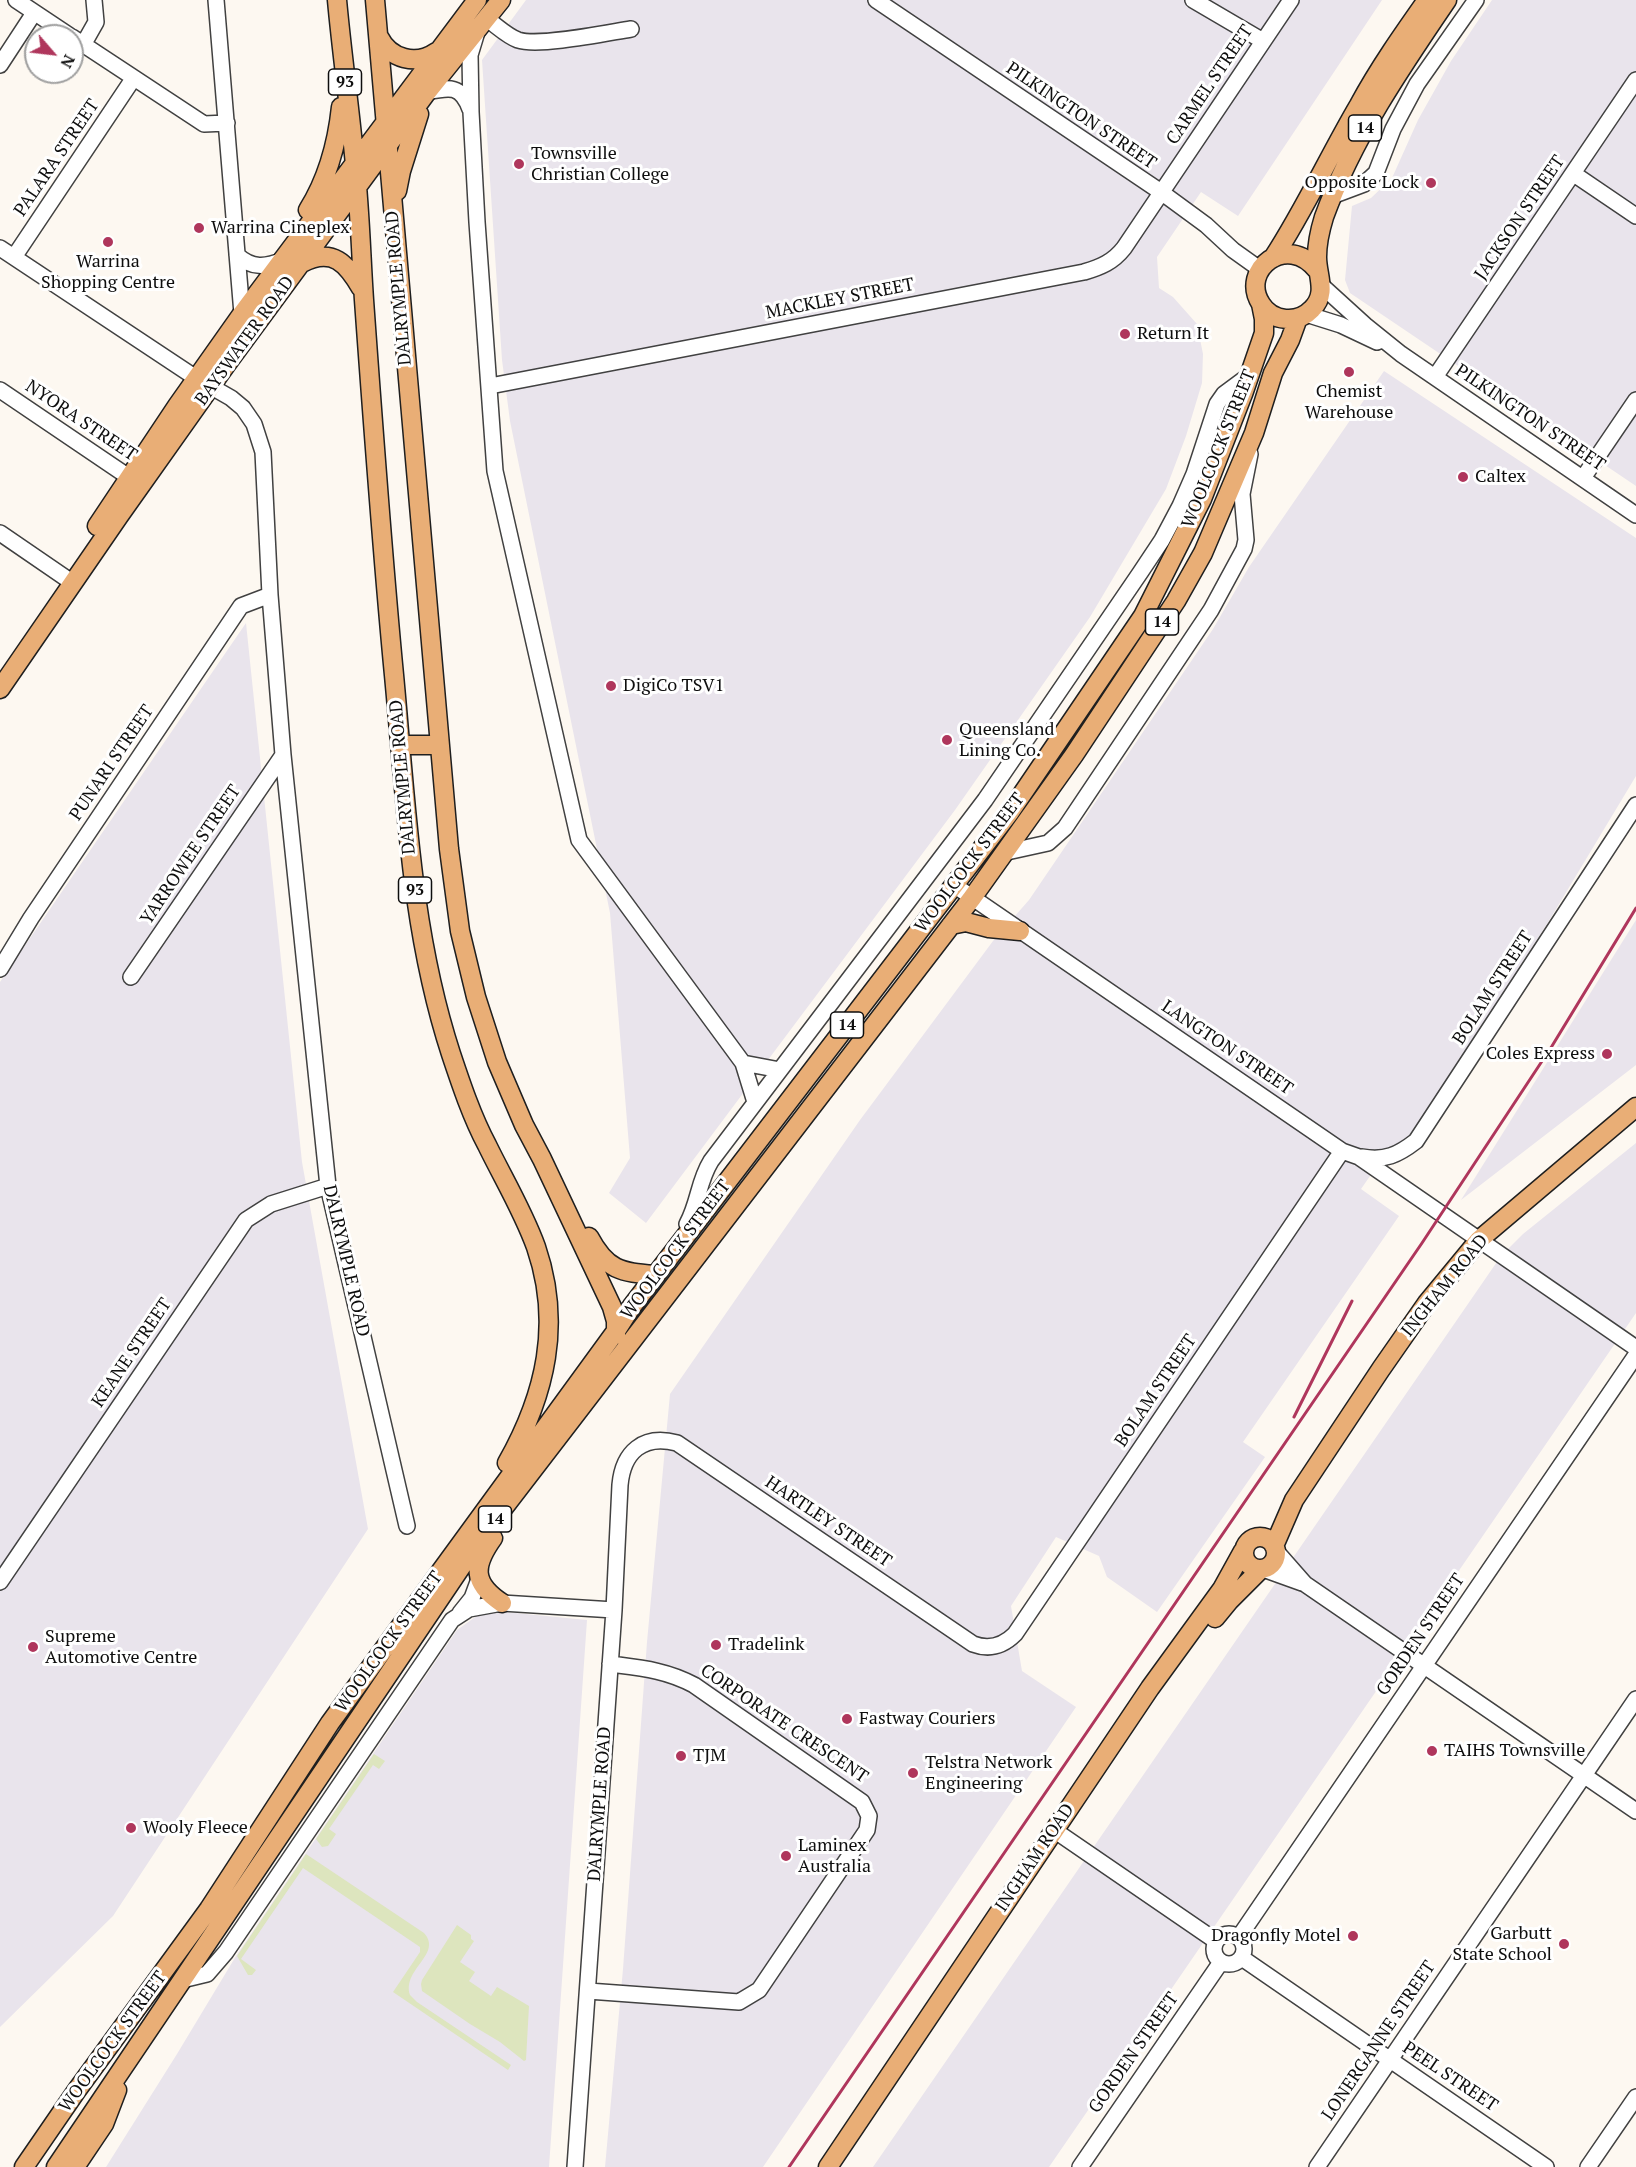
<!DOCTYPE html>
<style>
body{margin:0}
#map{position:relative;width:1636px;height:2167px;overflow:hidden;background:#fdf8f1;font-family:"PT Serif",serif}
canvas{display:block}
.north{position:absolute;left:24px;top:24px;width:60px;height:60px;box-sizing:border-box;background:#fff;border:2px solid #9f9f9f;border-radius:50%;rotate:118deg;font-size:16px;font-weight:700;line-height:24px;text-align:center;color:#0e0e0e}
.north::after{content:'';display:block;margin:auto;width:21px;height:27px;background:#af365c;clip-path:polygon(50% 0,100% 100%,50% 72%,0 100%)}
</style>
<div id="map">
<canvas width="1636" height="2167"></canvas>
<div class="north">N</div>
</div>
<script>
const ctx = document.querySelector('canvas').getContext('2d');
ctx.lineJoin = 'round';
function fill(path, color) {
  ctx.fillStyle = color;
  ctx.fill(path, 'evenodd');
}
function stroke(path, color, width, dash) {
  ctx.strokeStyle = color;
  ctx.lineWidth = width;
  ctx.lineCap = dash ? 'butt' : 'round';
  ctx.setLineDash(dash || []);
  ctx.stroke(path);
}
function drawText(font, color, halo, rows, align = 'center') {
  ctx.font = font + ' "PT Serif",serif';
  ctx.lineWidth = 6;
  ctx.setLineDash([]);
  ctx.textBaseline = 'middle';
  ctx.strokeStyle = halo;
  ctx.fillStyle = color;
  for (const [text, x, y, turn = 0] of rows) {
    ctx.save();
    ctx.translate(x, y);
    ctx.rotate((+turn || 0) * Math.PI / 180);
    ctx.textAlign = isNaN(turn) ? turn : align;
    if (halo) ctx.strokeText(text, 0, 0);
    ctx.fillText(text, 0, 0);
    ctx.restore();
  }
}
fill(new Path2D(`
 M526,0H1382L1238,216L1201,192L1157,257L1159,288L1173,297L1197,324L1203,354L1202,383L1186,436L1166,489L1090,617L955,810L646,1223L609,1193L630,1158L610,913L510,421L502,360L482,60Z
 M1492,0H1636V486L1350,293L1345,280L1352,206L1371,198L1392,178L1418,120L1451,61Z
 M1384,371L1636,538V776L1547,924L1406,1142L1391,1146L1361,1189L1399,1216L1243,1442L1265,1457L1157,1612L1107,1577L1099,1556L1056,1537L1011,1606L1022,1671L1076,1707L763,2167H605L623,1969L647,1642L670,1394L860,1120L993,941L1029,900L1213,629L1249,567Z
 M246,623L302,1162L368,1529L113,1916L0,2027V982Z
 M1636,920V1065L1461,1200Z
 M1636,1143V1313L1049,2167H873L1501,1256L1523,1234Z
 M485,1610L587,1620L549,2167H106L177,2054L236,1956L457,1630Z`), '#e9e4ec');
fill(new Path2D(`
 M374,1754L385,1761L379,1769L373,1765L329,1829L336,1834L328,1846L322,1847L316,1839Z
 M306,1854L424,1933C443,1954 402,1969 410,1995L417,2002L511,2065L508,2070L393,1992L420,1952V1947L303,1868L241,1959L256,1970L252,1975H248L237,1956Z
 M457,1925L471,1935V1939L474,1941L460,1962L475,1972L469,1981L491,1996L497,1987L529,2006L526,2060L524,2061L500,2042L470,2024L422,1991L421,1984L422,1980Z`), '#dde5be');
const minor = new Path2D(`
 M16,0L70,36
 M216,0L242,314
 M876,0L1161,192L1206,225L1233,250L1261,270
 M1193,0L1263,41
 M487,19C497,26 507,36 518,40C539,47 606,33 631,29
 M477,32L470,55L471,112L477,222L495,471L579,840L743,1063L755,1102
 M72,37L204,124L227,123
 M83,45L96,22L94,0
 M0,65L34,13
 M427,92C450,87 461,85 470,109
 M1574,174L1636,216
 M1332,196L1364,184L1376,173L1393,129L1417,84L1476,0
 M0,248L196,378L231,398L243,408L254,424L263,452L270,595L283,755L328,1186L407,1526
 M237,255C252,269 266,267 283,260
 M14,257L133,79
 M1321,285L1365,325L1401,354L1636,515
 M1306,314L1341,325L1377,342
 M1435,377L1636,80
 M490,386L1084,272C1101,267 1113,262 1124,248L1291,0
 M0,390L139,484
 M1583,478L1636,400
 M0,533L73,583
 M1007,852L1048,843L1065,828L1211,610L1244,549L1246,540L1242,494L1250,454
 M954,885L1342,1151L1359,1157L1636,1348
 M0,969L31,918L241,606L270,595
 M131,977L283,755
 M743,1063L780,1070
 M1362,1157C1385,1161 1398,1155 1416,1141L1636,805
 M687,1224C699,1202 698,1182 711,1161L985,800L1140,573L1162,540L1180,506L1194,474L1217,404L1224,394L1251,374
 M1276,1551L1305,1584L1636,1811
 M1263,1569L1302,1583
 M0,1582L246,1220L271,1204L328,1186
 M460,1613L472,1598L479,1579
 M1054,1830L1216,1941
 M1214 1949a15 15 0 1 1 30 0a15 15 0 1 1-30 0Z
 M1239,1937L1636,1355
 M1242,1958L1546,2167
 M182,1980L207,1974L226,1952L452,1620L469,1609L502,1603L614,1610
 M588,1991L739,2002L759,1990L867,1830L869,1816L862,1802L694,1685C666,1670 641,1668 610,1664
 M575,2167L614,1610L620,1485C623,1452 643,1434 677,1443L973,1644C989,1650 1003,1646 1015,1634L1342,1151
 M1080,2167L1221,1962
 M1317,2167L1636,1699
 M1588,2167L1636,2097`);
const major = new Path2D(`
 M337,0C342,55 350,110 355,165C360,210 361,255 364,300C373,425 382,550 394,675C406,802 411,932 451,1054C461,1084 472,1117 487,1145C503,1178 523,1211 536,1247C562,1323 546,1394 507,1463
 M375,0L449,849L460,931L476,997L497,1062L524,1125L542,1159L612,1307L616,1321V1335
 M379,37C390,59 416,66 436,52
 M397,191L401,171L419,114
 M308,210C328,178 337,145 341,107
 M1273,258C1305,209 1329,156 1359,105C1379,68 1403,34 1427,0
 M302,263C333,247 347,264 361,288
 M1317,270C1287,232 1239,270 1261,304C1272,322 1298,324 1312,309C1328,293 1317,276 1317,257C1317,244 1320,230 1324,217C1353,138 1400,69 1447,0
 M97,526L177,406L242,314L477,0
 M0,689L119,516L226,365L427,92L501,0
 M400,745H440
 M951,925L966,922L989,928L1020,931
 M589,1237C607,1271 621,1272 656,1275
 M1244 1553a16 16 0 1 1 32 0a16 16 0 1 1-32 0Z
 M493,1538C473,1566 472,1583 502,1603
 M1274,1546L1294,1500L1381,1369L1427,1303L1479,1240L1636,1107
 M1215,1618L1229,1601L1261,1569
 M24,2167L77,2090L209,1909L330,1723L616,1331L632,1306L1010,812L1143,616L1202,499L1243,394L1264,333V319L1261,304
 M56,2167L482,1536L972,898L1074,755L1176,601L1203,553L1254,433L1273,373L1290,340L1298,318
 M75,2167L104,2124L117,2090
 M828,2167L1150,1688L1222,1589L1243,1551`);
stroke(minor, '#414141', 18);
stroke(major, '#1f1f1f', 21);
stroke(minor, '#fff', 15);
stroke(major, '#e9ae76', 18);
stroke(new Path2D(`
 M1294,1417L1352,1301
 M789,2167L1422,1243L1552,1046L1636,908`), '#af365c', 3);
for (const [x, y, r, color] of [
 [519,164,6,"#af365c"],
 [1431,183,6,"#af365c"],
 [199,228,6,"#af365c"],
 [108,242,6,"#af365c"],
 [1125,334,6,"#af365c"],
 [1349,372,6,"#af365c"],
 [1463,477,6,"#af365c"],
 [611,686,6,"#af365c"],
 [947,740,6,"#af365c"],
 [1607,1054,6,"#af365c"],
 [716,1645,6,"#af365c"],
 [33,1647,6,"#af365c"],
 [847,1719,6,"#af365c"],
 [1432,1751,6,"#af365c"],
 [681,1756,6,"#af365c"],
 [913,1773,6,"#af365c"],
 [131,1828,6,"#af365c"],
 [786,1856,6,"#af365c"],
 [1353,1936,6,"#af365c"],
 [1564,1944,6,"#af365c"]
]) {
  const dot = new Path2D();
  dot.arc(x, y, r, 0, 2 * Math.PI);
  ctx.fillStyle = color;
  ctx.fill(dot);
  stroke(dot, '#fff', 2);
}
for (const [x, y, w] of [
 [345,82,33],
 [1365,128,33],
 [1162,622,33],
 [415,890,33],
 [847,1025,33],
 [495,1519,33]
]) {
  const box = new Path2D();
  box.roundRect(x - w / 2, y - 13, w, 26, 4.5);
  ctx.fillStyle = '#fff';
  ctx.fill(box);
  stroke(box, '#0e0e0e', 1.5);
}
drawText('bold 16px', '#0e0e0e', null, [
 ["93",345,82],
 ["14",1365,128],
 ["14",1162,622],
 ["93",415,890],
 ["14",847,1025],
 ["14",495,1519]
]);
drawText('18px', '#0e0e0e', '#fff', [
 ["CARMEL STREET",1210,85,-56],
 ["PILKINGTON STREET",1081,116,34],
 ["PALARA STREET",57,158,-56],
 ["JACKSON STREET",1520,218,-56],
 ["DALRYMPLE ROAD",399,288,-95],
 ["MACKLEY STREET",840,299,-11],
 ["BAYSWATER ROAD",245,341,-54],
 ["PILKINGTON STREET",1530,418,34],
 ["NYORA STREET",81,421,34],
 ["WOOLCOCK STREET",1219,449,-68],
 ["PUNARI STREET",112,763,-56],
 ["DALRYMPLE ROAD",403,777,-95],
 ["YARROWEE STREET",191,855,-56],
 ["WOOLCOCK STREET",970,863,-53],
 ["BOLAM STREET",1493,988,-57],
 ["LANGTON STREET",1227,1048,34],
 ["WOOLCOCK STREET",676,1250,-53],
 ["DALRYMPLE ROAD",346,1261,77],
 ["INGHAM ROAD",1445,1286,-51],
 ["KEANE STREET",132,1353,-56],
 ["BOLAM STREET",1156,1391,-56],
 ["HARTLEY STREET",828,1522,34],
 ["GORDEN STREET",1421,1635,-56],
 ["WOOLCOCK STREET",389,1642,-54],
 ["CORPORATE CRESCENT",784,1724,34],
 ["DALRYMPLE ROAD",600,1804,-86],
 ["INGHAM ROAD",1035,1858,-56],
 ["LONERGANNE STREET",1379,2041,-56],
 ["WOOLCOCK STREET",113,2042,-54],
 ["GORDEN STREET",1134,2053,-55],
 ["PEEL STREET",1450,2077,34]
]);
drawText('18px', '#0e0e0e', '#fff', [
 ["Townsville",531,154],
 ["Christian College",531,175],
 ["Opposite Lock",1419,183,"right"],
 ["Warrina Cineplex",211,228],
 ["Warrina",108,262,"center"],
 ["Shopping Centre",108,283,"center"],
 ["Return It",1137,334],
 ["Chemist",1349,392,"center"],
 ["Warehouse",1349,413,"center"],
 ["Caltex",1475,477],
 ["DigiCo TSV1",623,686],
 ["Queensland",959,730],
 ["Lining Co.",959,751],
 ["Coles Express",1595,1054,"right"],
 ["Supreme",45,1637],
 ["Automotive Centre",45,1658],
 ["Tradelink",728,1645],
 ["Fastway Couriers",859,1719],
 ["TAIHS Townsville",1444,1751],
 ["TJM",693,1756],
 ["Telstra Network",925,1763],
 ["Engineering",925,1784],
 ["Wooly Fleece",143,1828],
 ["Laminex",798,1846],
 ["Australia",798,1867],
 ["Garbutt",1552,1934,"right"],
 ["State School",1552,1955,"right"],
 ["Dragonfly Motel",1341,1936,"right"]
], 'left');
</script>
